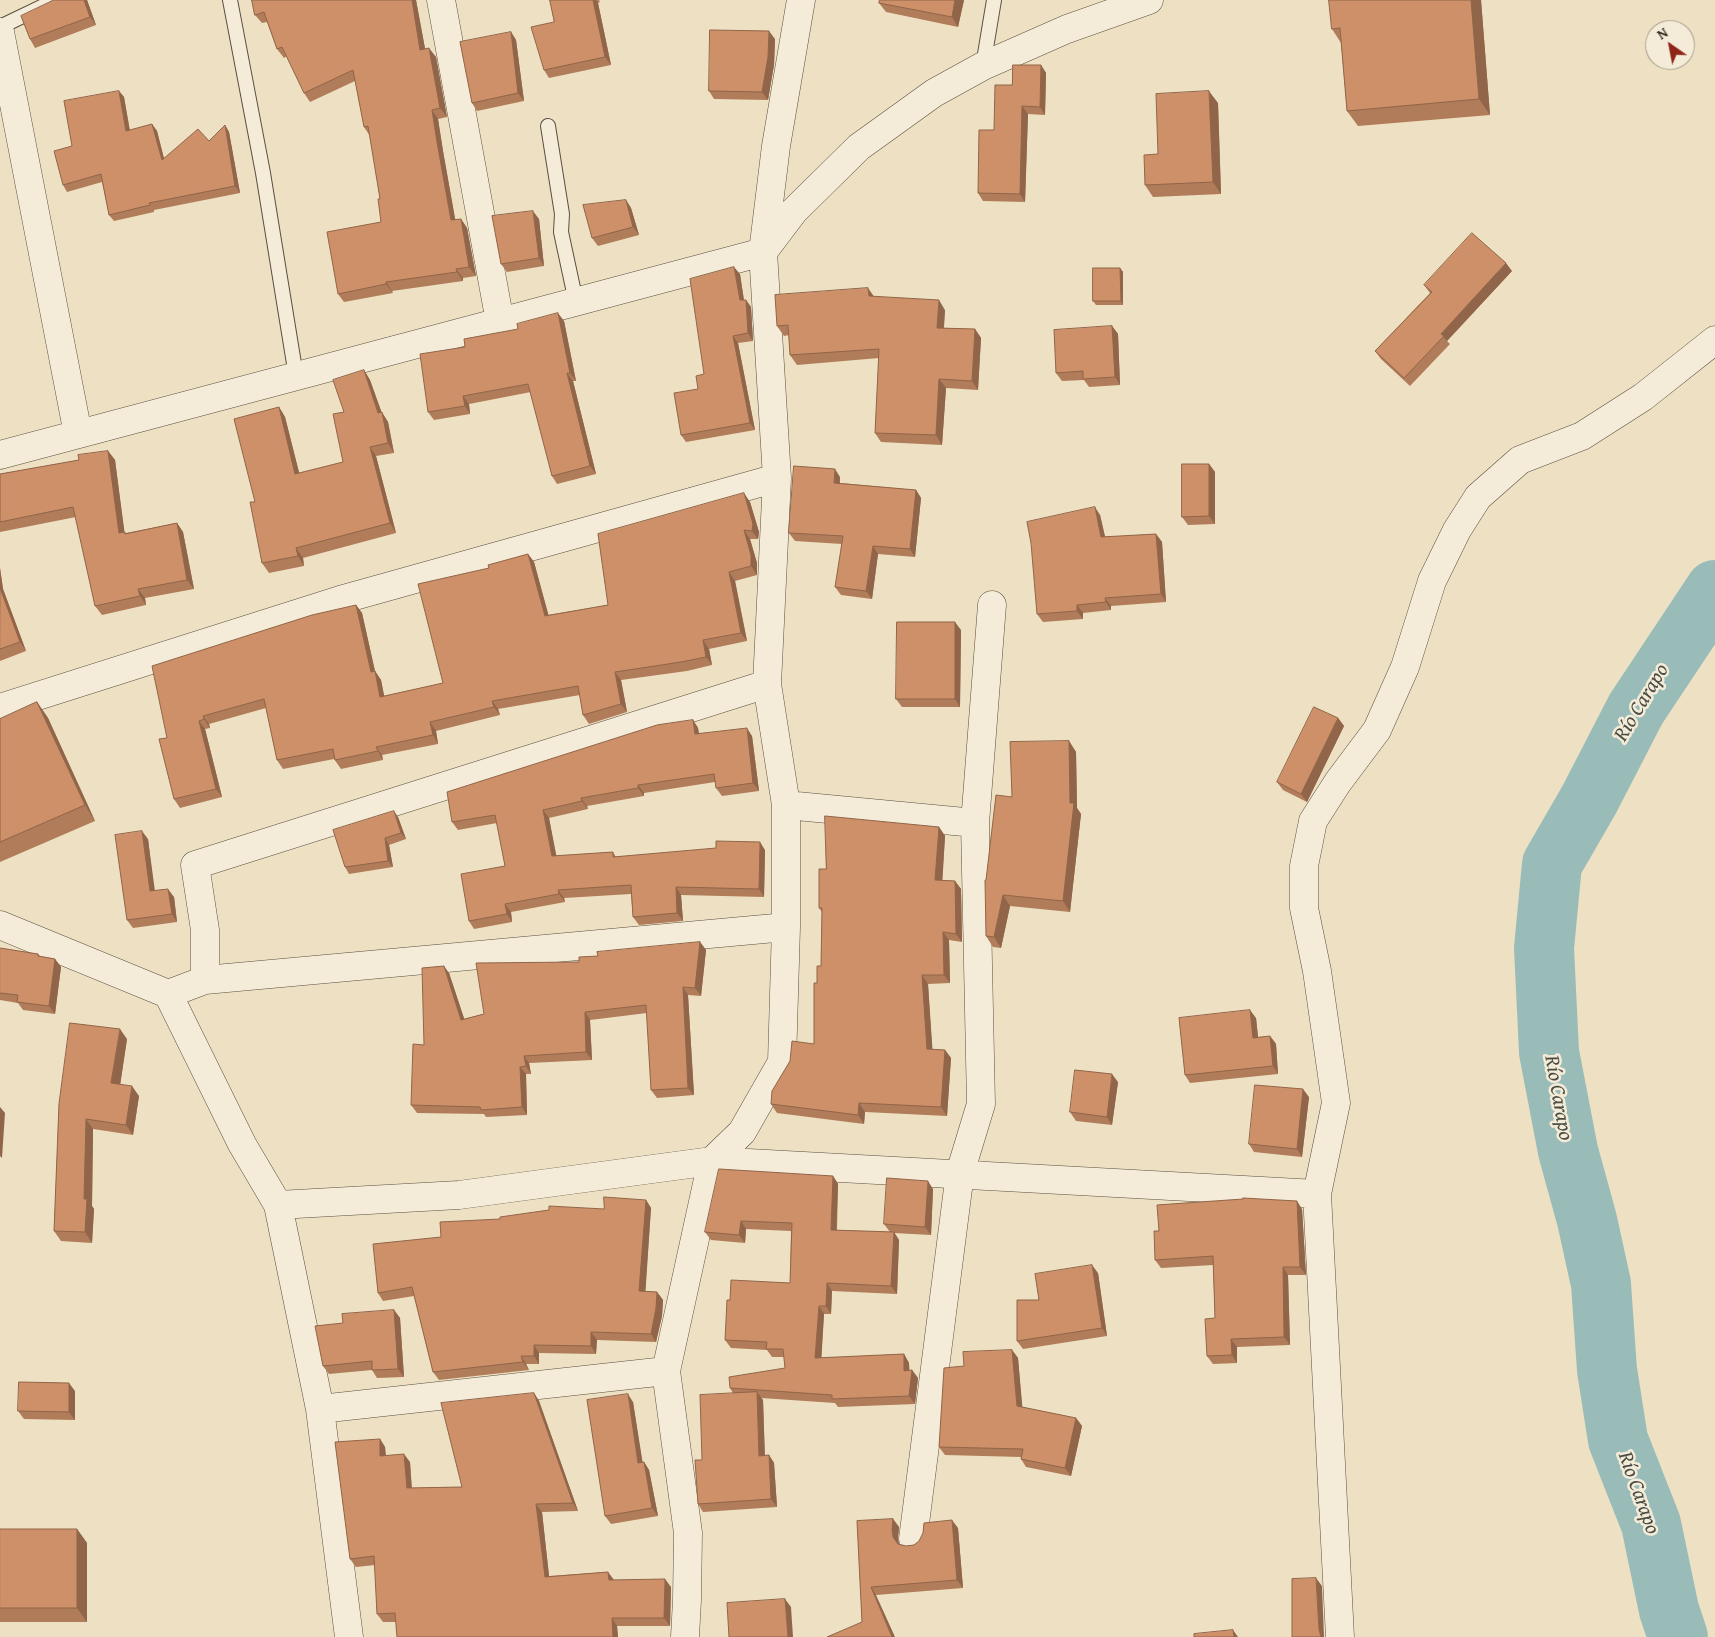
<!DOCTYPE html>
<meta charset="utf-8">
<style>
body{margin:0}
#map{position:relative;width:1715px;height:1637px;overflow:hidden;background:#eee1c3;font-family:"Gentium Book Plus",serif}
canvas{display:block}
.north{position:absolute;left:1645px;top:20px;width:50px;height:50px;box-sizing:border-box;background:#f4ecd8;border:1px solid #a39a8a;border-radius:50%;rotate:327deg;font-size:14px;font-weight:700;line-height:20px;text-align:center;color:#291e14}
.north::after{content:'';display:block;margin:auto;width:18px;height:22px;background:#8f2418;clip-path:polygon(50% 0,100% 100%,50% 72%,0 100%)}
</style>
<div id="map">
<canvas width="1715" height="1637"></canvas>
<div class="north">N</div>
</div>
<script>
const ctx = document.querySelector('canvas').getContext('2d');
ctx.lineJoin = 'round';
function stroke(path, color, width, dash) {
  ctx.strokeStyle = color;
  ctx.lineWidth = width;
  ctx.lineCap = dash ? 'butt' : 'round';
  ctx.setLineDash(dash || []);
  ctx.stroke(path);
}
function fill(path, color) {
  ctx.fillStyle = color;
  ctx.fill(path, 'evenodd');
}
function drawText(font, color, halo, rows, align = 'center') {
  ctx.font = font + ' "Gentium Book Plus",serif';
  ctx.lineWidth = 5;
  ctx.setLineDash([]);
  ctx.textBaseline = 'middle';
  ctx.strokeStyle = halo;
  ctx.fillStyle = color;
  for (const [text, x, y, turn = 0] of rows) {
    ctx.save();
    ctx.translate(x, y);
    ctx.rotate((+turn || 0) * Math.PI / 180);
    ctx.textAlign = isNaN(turn) ? turn : align;
    if (halo) ctx.strokeText(text, 0, 0);
    ctx.fillText(text, 0, 0);
    ctx.restore();
  }
}
stroke(new Path2D(`
 M1678,1637L1669,1610L1651,1524L1618,1440L1607,1370L1601,1284L1587,1220L1568,1151L1549,1052L1544,948L1552,864L1589,800L1636,709L1715,590`), '#9abcb8', 60);
const service = new Path2D(`
 M230,0L263,173L296,376
 M0,27L56,0
 M983,66L994,0
 M548,126L562,214L561,232L576,302`);
const minor = new Path2D(`
 M441,0L500,322
 M0,32L78,434
 M0,455L763,252L794,211L859,147L934,93L983,66L1067,29L1149,0
 M0,708L340,600L777,478
 M786,805L975,823
 M0,925L168,994L242,1144L278,1205L320,1409L349,1637
 M205,980V930L195,865L767,684
 M168,994L205,980L786,927
 M278,1205L459,1195L712,1161L1317,1194
 M320,1409L666,1371
 M913,1539L960,1173L981,1104L975,823L992,605
 M685,1637L687,1600L688,1533L666,1371L712,1161L742,1132L782,1062L786,927V805L767,684L777,478L763,252L776,146L801,0
 M1340,1637L1317,1194L1336,1103L1317,971L1304,908V866L1313,821L1338,782L1377,730L1405,667L1432,581L1457,530L1478,497L1520,460L1582,436L1643,397L1715,340`);
stroke(service, '#5a4f40', 16);
stroke(minor, '#5a4f40', 29);
stroke(service, '#f4ecd8', 14);
stroke(minor, '#f4ecd8', 28);
fill(new Path2D(`
 M87,0L96,25L35,48L30,39Z
 M252,0H416L425,49L436,57L447,117L438,119L443,151L455,220L461,219L467,228L476,276L463,278V281L392,291L393,293L344,302L338,294L381,222L380,199L370,136L364,127L355,81L310,102L304,93L287,56L284,58L277,49L267,22L262,23L255,15Z
 M550,0H599L600,2L598,3L611,65L549,78L544,70L554,22Z
 M880,0H964L958,27L886,12L879,3Z
 M1329,0H1481L1490,115L1358,126L1347,111L1341,43L1332,29Z
 M511,32L516,40L524,101L477,111L472,103Z
 M775,39L774,65L768,100L714,99L709,91Z
 M1041,65L1046,73L1045,115L1028,114L1025,202L983,201L978,193L1012,85Z
 M119,91L124,97L130,131L152,124L157,131L164,158L209,141L225,125L229,132L240,193L154,210V212L114,221L109,215L102,182L67,192L63,185L72,146Z
 M1218,103L1221,194L1153,197L1145,185L1158,154Z
 M626,200L631,208L639,235L598,246L592,238Z
 M539,219L544,266L507,272L501,264Z
 M1120,268L1123,272V305H1096L1093,301Z
 M1512,271L1447,341L1450,344L1410,386L1381,359L1375,351L1430,293L1424,285Z
 M740,274L744,300H746L751,307L753,341L738,343L755,430L686,442L681,435L704,374Z
 M874,297L945,310L944,328L975,329L981,338L978,390L946,388L942,445L881,442L875,433L879,358L797,365L790,355L789,335L784,336L777,326Z
 M564,321L576,381H573L596,474L557,484L552,476L531,392L469,404L470,414L434,420L428,412L465,347Z
 M1112,326L1118,334L1120,385L1089,387L1084,380L1062,381L1056,373Z
 M364,370L370,380L381,412L388,422L394,453L376,456L396,533L303,558L304,566L269,573L262,563L255,502L279,407L285,417L299,473L343,462L344,412Z
 M108,451L115,460L124,532L126,533L177,523L183,532L194,589L145,598L146,605L102,615L95,606L76,517L0,532V474L79,460Z
 M1209,464L1215,472V524L1188,525L1182,517Z
 M840,477V483L916,490L921,498L915,557L878,554L872,599L841,595L835,587L842,544L795,541L789,533Z
 M750,502L759,532L758,539H750L757,563V575L735,581L747,641L709,649L712,665L687,671L621,680L627,712L589,724L583,715L580,695L498,709L500,715L436,731L438,744L382,755L383,760L341,769L334,759L283,769L277,760L266,708L209,724L210,728L205,729L222,797L180,808L174,799L167,738L356,605L362,613L375,671L381,680L384,696L443,683L489,568L528,554L534,562L548,615L608,605Z
 M1100,515L1105,537L1156,534L1162,542L1166,602L1111,606V610L1083,613V619L1043,622L1037,614Z
 M0,568L3,589L26,651L0,661Z
 M961,630L960,707H902L896,699Z
 M37,702L48,718L95,821L0,862V719Z
 M1338,718L1344,726L1307,802L1283,790L1277,782Z
 M693,720L698,728L699,733L752,736L759,791L722,796L716,788L715,782L644,793V796L587,806L588,809L549,818L556,856L613,852L616,857L765,850L764,897L681,895L683,921L639,925L633,917L631,894L564,898L565,902L511,912L512,922L474,929L469,921L505,866L497,823L458,830L452,822Z
 M1069,741L1076,752L1077,808L1081,814L1070,912L1010,906L1001,948L993,947L986,936V880L1012,797Z
 M398,817L406,839L389,845L393,867L349,874L345,867Z
 M939,827L945,836L942,880L955,881L961,889L962,942L949,940L950,983L928,984L932,1049L945,1050L951,1058L947,1116L865,1112L864,1124L777,1113L771,1104L814,1044L817,983L821,966L822,912L819,908L826,869Z
 M148,839L154,891L174,897L177,922L133,928L127,920Z
 M700,942L706,950L701,996L688,995L694,1095L657,1098L651,1090L647,1013L590,1020L592,1060L529,1063L531,1074H526L527,1115L486,1117L484,1114L417,1113L411,1105L424,1045L449,973L464,1019L484,1014L579,962L598,956Z
 M0,948L38,954L40,956L55,959L61,967L55,1014L23,1010L18,1003L0,1000Z
 M1256,1018L1258,1037L1270,1036L1276,1044L1278,1074L1190,1083L1185,1075Z
 M127,1039L120,1084L139,1096L133,1135L93,1129L92,1206L94,1209L92,1243L61,1241L54,1231L59,1104Z
 M1118,1082L1112,1125L1076,1121L1070,1112Z
 M1309,1097L1302,1157L1254,1152L1249,1144Z
 M833,1176L838,1184L837,1230L890,1232L884,1224L933,1189L931,1235L894,1233L899,1240L897,1294L832,1291L831,1314H824L821,1358L904,1354L909,1363V1370H912L918,1378L915,1404L838,1407L835,1403L761,1398L763,1400L765,1456L769,1455L774,1463L777,1507L703,1512L698,1504L702,1460L733,1393L730,1388L785,1368L784,1357H772L767,1350L731,1348L725,1340L730,1300L790,1283L791,1231L746,1229L745,1243L711,1240L705,1232Z
 M646,1200L651,1208L645,1291L657,1292L663,1300L662,1316L656,1342L597,1340L596,1354L539,1353V1364H526L529,1370L439,1380L433,1372L414,1296L383,1301L378,1293L441,1237L500,1219L549,1210L604,1209Z
 M1302,1209L1306,1275H1288L1290,1345L1237,1347V1363L1213,1364L1207,1356L1215,1318L1213,1265L1161,1268L1155,1260Z
 M1098,1273L1107,1336L1023,1349L1017,1341L1039,1300Z
 M394,1310L400,1318L404,1377L377,1378L372,1370L329,1374L323,1366L343,1323Z
 M1012,1350L1018,1358L1022,1407L1076,1418L1082,1426L1071,1476L1026,1467L1021,1459V1457L945,1455L939,1447L964,1366Z
 M75,1391V1420L24,1419L18,1411Z
 M534,1393L539,1401L578,1511L542,1512L549,1576L608,1572L613,1580L671,1587L670,1626H617L618,1637H397L396,1622H383L377,1614L375,1565L356,1567L350,1559L380,1439L385,1447L386,1455L410,1462L412,1488L462,1487Z
 M633,1402L642,1462H644L649,1470L658,1516L611,1524L605,1516Z
 M893,1519L899,1527L898,1538L899,1544L906,1546L914,1545L958,1528L963,1588L876,1595L862,1622L857,1521Z
 M0,1529H77L87,1543V1622H0Z`), '#b17c59');
fill(new Path2D(`
 M84,0H87L96,25L90,17Z
 M412,0H416L427,59L420,50Z
 M593,0H596L598,3L611,65L605,57Z
 M955,0H964L958,27L952,17Z
 M1471,0H1481L1490,115L1479,99Z
 M769,31L775,39L774,65L768,100L762,92Z
 M511,32L516,40L524,101L518,93Z
 M429,48L436,57L447,117L440,108Z
 M1041,65L1046,73L1045,115L1040,107Z
 M119,91L124,97L131,138L126,131Z
 M1209,91L1218,103L1221,194L1213,182Z
 M1022,106L1028,114L1025,202L1020,194Z
 M432,110L438,119L443,151L457,229L451,220L437,142Z
 M152,124L157,131L166,167L162,160Z
 M225,125L229,132L240,193L235,186Z
 M626,200L631,208L639,235L633,227Z
 M533,211L539,219L544,266L539,258Z
 M461,219L467,228L476,276L469,267Z
 M1506,263L1512,271L1447,341L1441,334Z
 M734,267L740,274L745,308L740,300Z
 M1120,268L1123,272V305L1121,301Z
 M456,269L463,278V281L457,272Z
 M386,282L392,291L393,293L386,284Z
 M868,288L875,298L869,296Z
 M746,300L751,307L753,341L748,333Z
 M939,300L945,310L943,337L937,328Z
 M558,313L564,321L576,381L570,373Z
 M1112,326L1118,334L1120,385L1115,377Z
 M975,329L981,338L978,390L972,381Z
 M733,336L738,343L755,430L750,423Z
 M364,370L370,380L383,416L382,412L388,422L394,453L388,443Z
 M567,373L573,381L596,474L590,466Z
 M939,379L946,388L942,445L936,435Z
 M463,396L469,404L470,414L465,406Z
 M279,407L285,417L302,484L295,474Z
 M370,447L376,456L396,533L390,523Z
 M108,451L115,460L126,543L119,533Z
 M1209,464L1215,472V524L1209,516Z
 M835,469L840,477L839,491L834,483Z
 M916,490L921,498L915,557L910,549Z
 M744,493L750,502L759,532L758,539L752,531Z
 M1095,507L1100,515L1107,545L1101,537Z
 M177,523L183,532L194,589L187,580Z
 M744,530L750,539L757,563V575L751,566Z
 M1156,534L1162,542L1166,602L1161,594Z
 M873,546L878,554L872,599L866,591Z
 M296,548L303,558L304,566L298,556Z
 M528,554L534,562L551,624L545,616Z
 M0,568L3,589L26,651L20,642L0,588Z
 M729,572L735,581L747,641L741,633Z
 M138,589L145,598L146,605L140,596Z
 M1105,598L1111,606V610L1106,602Z
 M356,605L362,613L376,676L375,671L381,680L386,705L380,697L371,672Z
 M1077,605L1083,613V619L1077,611Z
 M955,622L961,630L960,707L955,699Z
 M703,640L709,649L712,665L706,657Z
 M615,672L621,680L627,712L621,704Z
 M492,701L498,709L500,715L494,707Z
 M37,702L48,718L95,821L85,805Z
 M203,716L209,724L210,728L204,719Z
 M1338,718L1344,726L1307,802L1301,794Z
 M693,720L698,728L700,742L695,734Z
 M199,721L205,729L222,797L216,789Z
 M430,722L436,731L438,744L433,735Z
 M747,728L752,736L759,791L753,783Z
 M1069,741L1076,752L1077,808L1081,814L1070,912L1063,901L1070,803Z
 M376,747L382,755L383,760L378,751Z
 M638,785L644,793V796L638,788Z
 M581,798L587,806L588,809L582,801Z
 M543,810L549,818L558,864L552,856Z
 M394,811L398,817L406,839L401,833Z
 M939,827L945,836L942,888L935,880Z
 M142,831L148,839L156,899L150,891Z
 M385,838L389,845L393,867L388,861Z
 M760,842L765,850L764,897L759,889Z
 M955,881L961,889L962,942L956,934Z
 M676,887L681,895L683,921L677,913Z
 M168,889L174,897L177,922L172,914Z
 M558,890L564,898L565,902L559,894Z
 M1003,895L1010,906L1001,948L994,937Z
 M505,904L511,912L512,922L507,914Z
 M943,932L949,940L950,983L944,975Z
 M700,942L706,950L701,996L695,988Z
 M55,959L61,967L55,1014L49,1006Z
 M444,966L449,973L467,1027L461,1020Z
 M922,975L928,984L933,1057L927,1049Z
 M683,987L688,995L694,1095L688,1088Z
 M1250,1010L1256,1018L1259,1046L1253,1038Z
 M585,1012L590,1020L592,1060L586,1052Z
 M120,1029L127,1039L119,1093L111,1083Z
 M1270,1036L1276,1044L1278,1074L1273,1066Z
 M945,1050L951,1058L947,1116L941,1107Z
 M524,1056L529,1063L531,1074L526,1066Z
 M520,1067L526,1074L527,1115L522,1107Z
 M1112,1074L1118,1082L1112,1125L1107,1117Z
 M132,1086L139,1096L133,1135L126,1125Z
 M1303,1089L1309,1097L1302,1157L1297,1149Z
 M859,1103L865,1112L864,1124L858,1115Z
 M0,1107L5,1113L2,1158L0,1156Z
 M86,1119L93,1129L92,1206L94,1209L92,1243L85,1232L84,1199Z
 M833,1176L838,1184L836,1238L831,1230Z
 M928,1181L933,1189L931,1235L925,1227Z
 M646,1200L651,1208L645,1299L639,1291Z
 M1297,1201L1302,1209L1306,1275L1300,1267Z
 M741,1221L746,1229L745,1243L739,1235Z
 M894,1232L899,1240L897,1294L891,1286Z
 M1092,1265L1098,1273L1107,1336L1102,1328Z
 M1283,1267L1288,1275L1290,1345L1284,1337Z
 M827,1283L832,1291L831,1314L826,1306Z
 M657,1292L663,1300L662,1316L656,1342L651,1334Z
 M819,1306L824,1314L821,1366L815,1358Z
 M394,1310L400,1318L404,1377L398,1369Z
 M591,1332L597,1340L596,1354L591,1346Z
 M1231,1339L1237,1347V1363L1232,1355Z
 M534,1345L539,1353V1364L534,1356Z
 M1012,1350L1018,1358L1023,1414L1017,1406Z
 M904,1354L909,1363L910,1379L904,1371Z
 M521,1356L526,1364L529,1370L523,1362Z
 M912,1370L918,1378L915,1404L909,1396Z
 M69,1383L75,1391V1420L69,1412Z
 M757,1392L763,1400L765,1464L759,1456Z
 M534,1393L539,1401L578,1511L573,1503Z
 M628,1394L633,1402L644,1471L638,1463Z
 M1076,1418L1082,1426L1071,1476L1065,1468Z
 M380,1439L385,1447L386,1464L380,1456Z
 M404,1454L410,1462L412,1496L407,1488Z
 M769,1455L774,1463L777,1507L771,1499Z
 M644,1462L649,1470L658,1516L652,1508Z
 M536,1504L542,1512L550,1585L545,1577Z
 M893,1519L899,1527L898,1538L899,1545L893,1537L892,1529Z
 M952,1520L958,1528L963,1588L957,1580Z
 M77,1529L87,1543V1622L77,1608Z
 M608,1572L614,1580H609Z
 M1316,1578L1322,1586L1324,1637H1321L1319,1630Z
 M665,1579L671,1587L670,1626L664,1618Z
 M871,1587L876,1595L895,1637H892Z
 M785,1599L791,1607L793,1637H788Z
 M612,1618L617,1626L618,1637H613Z
 M1233,1630L1238,1637H1234Z`), '#906549');
const building = new Path2D(`
 M54,0H84L90,17L30,39L21,16Z
 M252,0H412L420,50L429,48L440,108L432,110L437,142L451,220L461,219L469,267L456,269L457,272L386,282V284L338,294L327,232L381,222L378,199H380L368,126L364,127L353,70L304,93L282,47L277,49L264,12L255,15Z
 M550,0H593L605,57L544,70L531,27L554,22Z
 M880,0H955L952,17L879,3Z
 M1329,0H1471L1479,99L1347,111L1340,28L1332,29Z
 M710,30L769,31L768,57L762,92L709,91Z
 M511,32L518,93L472,103L460,42Z
 M1013,65H1041L1040,107L1022,106L1020,194L978,193L979,130H994L995,85H1012Z
 M119,91L126,131L152,124L162,160L198,129L209,141L225,125L235,186L149,203L150,205L109,215L101,174L63,185L54,151L72,146L64,101Z
 M1209,91L1213,182L1145,185L1144,155L1158,154L1156,94Z
 M626,200L633,227L592,238L583,205Z
 M533,211L539,258L501,264L492,216Z
 M1472,233L1506,263L1441,334L1444,336L1404,378L1375,351L1432,292L1424,285Z
 M734,267L740,300H746L748,333L733,336L750,423L681,435L674,393L698,389L696,376L704,374L690,279Z
 M1093,268H1120L1121,301H1093Z
 M868,288L869,296L939,300L937,328L975,329L972,381L939,379L936,435L875,433L879,349L790,355L788,325L777,326L775,295Z
 M558,313L570,373H567L590,466L552,476L528,384L463,396L465,406L428,412L420,354L465,347L464,339L518,329L517,324Z
 M1112,326L1115,377L1083,379V371L1056,373L1054,330Z
 M364,370L378,413L382,412L388,443L370,447L390,523L296,548L298,556L262,563L250,502H255L234,419L279,407L295,474L343,462L333,414L344,412L333,380Z
 M108,451L119,533L125,532V534L177,523L187,580L138,589L140,596L95,606L73,507L0,522V474L79,460L78,455Z
 M1182,464H1209V516L1182,517Z
 M794,466L835,469L834,483L916,490L910,549L873,546L866,591L835,587L843,536L789,533Z
 M744,493L753,524L752,531L744,530L751,555V566L729,572L741,633L703,640L706,657L681,662L615,672L621,704L583,715L578,686L492,701L494,707L430,722L433,735L376,747L378,751L335,760L333,749L277,760L264,699L203,716L204,719L199,721L216,789L174,799L159,739L167,738L152,666L312,615L356,605L371,672L375,671L380,697L443,683L418,584L489,568L488,565L528,554L545,616L608,605L598,534Z
 M1095,507L1101,537L1156,534L1161,594L1105,598L1106,602L1077,605V611L1037,614L1031,543L1027,522Z
 M0,588L20,642L0,649Z
 M897,622H955V699H896Z
 M37,702L85,805L0,842V719Z
 M1314,707L1338,718L1301,794L1277,782Z
 M693,720L695,734L747,728L753,783L716,788L714,774L638,785V788L581,798L582,801L543,810L552,856L613,852V857L716,848V841L760,842L759,889L676,887L677,913L633,917L631,885L558,890L559,894L505,904L507,914L469,921L461,874L505,866L495,815L452,822L447,792L657,725Z
 M1069,741L1070,803H1074L1063,901L1003,895L994,937L986,936L985,880H986L996,795L1012,797L1010,742Z
 M394,811L401,833L385,838L388,861L345,867L333,830Z
 M825,816L939,827L935,880L955,881L956,934L943,932L944,975H922L927,1049L945,1050L941,1107L859,1103L858,1115L771,1104L772,1091L790,1061L792,1041L814,1044V983H817V966H821L822,908H819V869H826Z
 M142,831L150,891L168,889L172,914L127,920L115,835Z
 M700,942L695,988L683,987L688,1088L651,1090L646,1005L585,1012L586,1052L524,1056L526,1066L520,1067L522,1107L481,1110L480,1107L411,1105L413,1044L424,1045L422,968L444,966L461,1020L484,1014L476,963L579,962V957L598,956L597,952Z
 M0,948L38,954V956L55,959L49,1006L17,1002L18,995L0,993Z
 M1250,1010L1253,1038L1270,1036L1273,1066L1185,1075L1179,1018Z
 M70,1023L120,1029L111,1083L132,1086L126,1125L86,1119L84,1199H87L85,1232L54,1231L59,1104Z
 M1075,1070L1112,1074L1107,1117L1070,1112Z
 M1255,1085L1303,1089L1297,1149L1249,1144Z
 M719,1169L833,1176L831,1230L894,1232L891,1286L827,1283L826,1306H819L815,1358L904,1354V1371L912,1370L909,1396L832,1399V1395L730,1388L729,1377L785,1368L783,1349H766L767,1342L725,1340L727,1300H730L731,1280L790,1283L792,1223L741,1221L739,1235L705,1232Z
 M887,1178L928,1181L925,1227L884,1224Z
 M604,1197L646,1200L639,1291L657,1292L656,1308L651,1334L591,1332V1346L534,1345V1356H521L523,1362L433,1372L412,1287L378,1293L373,1244L441,1237L440,1222L500,1219V1217L549,1210V1206L604,1209Z
 M1243,1198L1297,1201L1300,1267H1283L1284,1337L1231,1339L1232,1355L1207,1356L1205,1319L1215,1318L1213,1256L1155,1260L1154,1231H1159L1157,1205L1243,1199Z
 M1092,1265L1102,1328L1017,1341V1300H1039L1035,1274Z
 M394,1310L398,1369L372,1370V1361L323,1366L315,1326L343,1323L342,1314Z
 M1012,1350L1017,1406L1076,1418L1065,1468L1021,1459L1023,1449L939,1447L944,1368L964,1366L963,1352Z
 M19,1382L69,1383V1412L18,1411Z
 M757,1392L759,1456L769,1455L771,1499L698,1504L695,1460H702L700,1395Z
 M534,1393L573,1503L536,1504L545,1577L608,1572L609,1580L665,1579L664,1618H612L613,1637H397L395,1613L377,1614L374,1556L350,1559L335,1442L380,1439V1456L404,1454L407,1488L462,1487L441,1403Z
 M628,1394L638,1463L644,1462L652,1508L605,1516L587,1400Z
 M893,1519L892,1529L893,1537L898,1544L906,1546L914,1545L919,1541L923,1533L924,1523L952,1520L957,1580L871,1587L892,1637H827L862,1622L857,1521Z
 M0,1529H77V1608H0Z
 M1316,1578L1319,1630L1321,1637H1292V1579Z
 M785,1599L788,1637H729L727,1603Z
 M1233,1630L1234,1637H1194V1634Z`);
fill(building, '#ce9068');
stroke(building, '#906549', 1);
drawText('italic 21px', '#4b4d45', '#f4ecd8', [
 ["Río Carapo",1642,703,-59],
 ["Río Carapo",1558,1098,80],
 ["Río Carapo",1638,1493,70]
]);
</script>
